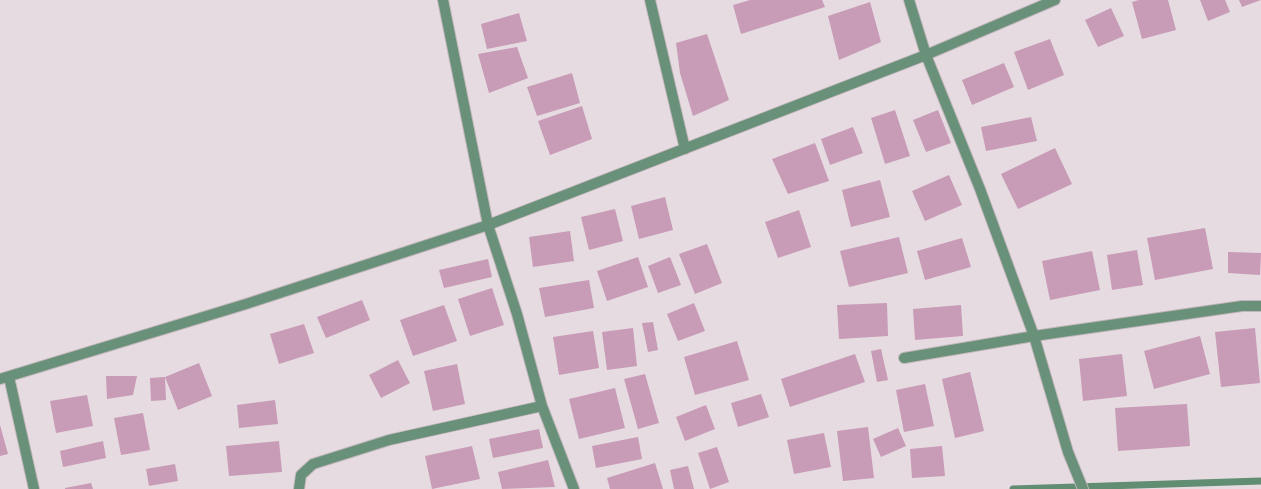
<!DOCTYPE html>
<style>
body{margin:0}
canvas{display:block;background:#e6dbe1}
</style>
<canvas width="1261" height="489"></canvas>
<script>
const ctx = document.querySelector('canvas').getContext('2d');
ctx.lineJoin = 'round';
function stroke(path, color, width, dash) {
  ctx.strokeStyle = color;
  ctx.lineWidth = width;
  ctx.lineCap = dash ? 'butt' : 'round';
  ctx.setLineDash(dash || []);
  ctx.stroke(path);
}
function fill(path, color) {
  ctx.fillStyle = color;
  ctx.fill(path, 'evenodd');
}
stroke(new Path2D(`
 M1013,489L1261,481`), '#618d72', 7);
fill(new Path2D(`
 M750,0H822L825,7L741,34L733,5Z
 M1139,0H1168L1176,30L1142,39L1132,2Z
 M1200,0H1225L1230,12L1208,21Z
 M1239,0H1261L1242,7Z
 M870,2L881,42L839,60L828,16Z
 M1111,8L1124,36L1098,47L1085,20Z
 M519,13L527,41L487,49L481,24Z
 M707,34L729,100L693,116L680,73L676,43Z
 M1050,39L1064,75L1028,90L1014,52Z
 M517,47L528,78L489,93L478,54Z
 M1004,63L1014,87L972,105L962,80Z
 M572,73L580,103L537,116L527,87Z
 M582,106L592,139L550,155L538,121Z
 M895,110L910,156L885,164L871,118Z
 M938,110L951,143L926,152L913,120Z
 M1031,117L1037,141L986,151L981,127Z
 M853,127L863,153L830,165L821,139Z
 M815,143L829,181L788,194L772,159Z
 M1055,148L1072,184L1018,209L1001,174Z
 M949,175L962,205L925,221L912,191Z
 M880,180L890,217L851,227L842,190Z
 M665,197L673,230L639,239L631,206Z
 M615,209L623,241L589,250L581,217Z
 M799,210L811,247L778,258L765,222Z
 M1205,228L1213,269L1155,280L1147,238Z
 M570,231L574,261L533,267L529,237Z
 M899,237L908,273L849,287L840,251Z
 M962,238L971,267L925,280L917,251Z
 M707,244L722,283L695,294L679,254Z
 M1137,250L1143,285L1112,290L1107,255Z
 M1092,251L1100,290L1050,300L1042,261Z
 M1228,252L1261,253L1260,275L1228,273Z
 M638,257L648,287L607,301L597,271Z
 M670,257L681,285L658,293L648,266Z
 M488,259L492,277L444,288L439,270Z
 M589,280L594,308L545,317L539,288Z
 M492,288L504,325L470,336L458,299Z
 M362,300L370,320L326,338L317,317Z
 M694,303L705,331L678,341L667,314Z
 M887,303L888,336L839,339L837,305Z
 M444,305L457,341L413,356L400,320Z
 M961,305L963,336L915,340L913,309Z
 M653,322L658,350L648,352L642,323Z
 M304,324L314,353L279,364L270,334Z
 M633,328L637,366L607,370L602,332Z
 M1255,328L1260,383L1221,387L1215,332Z
 M593,331L599,368L559,375L553,337Z
 M1200,336L1210,374L1154,389L1144,351Z
 M737,341L749,380L695,395L684,357Z
 M881,349L888,380L877,382L871,351Z
 M855,354L865,382L790,407L781,379Z
 M1122,354L1127,396L1083,401L1079,359Z
 M398,360L410,383L381,398L369,375Z
 M199,363L212,396L178,410L165,377Z
 M457,364L465,404L433,411L424,371Z
 M970,372L984,431L955,438L942,379Z
 M645,374L659,423L638,429L624,379Z
 M106,376H137L133,395L107,399Z
 M165,377L166,400L151,401L150,378Z
 M925,384L934,426L904,432L896,390Z
 M615,388L625,428L579,439L569,399Z
 M761,394L769,417L738,427L731,403Z
 M87,395L93,426L56,433L50,401Z
 M275,400L278,424L239,428L237,405Z
 M1187,404L1190,446L1118,451L1115,408Z
 M706,405L715,429L685,441L676,417Z
 M143,413L150,450L121,455L114,418Z
 M0,425L8,454L0,456Z
 M868,427L874,478L843,481L837,431Z
 M898,428L906,446L881,457L873,439Z
 M539,429L543,448L493,458L489,439Z
 M824,433L831,467L794,474L787,440Z
 M638,437L642,459L596,468L592,446Z
 M103,441L106,458L63,467L60,451Z
 M279,441L282,472L229,476L226,446Z
 M472,446L480,479L432,489L425,456Z
 M942,446L945,476L912,478L910,449Z
 M717,447L729,482L710,489L698,453Z
 M548,460L555,487L502,489L498,472Z
 M655,463L663,489H610L607,478Z
 M175,464L178,481L149,486L146,469Z
 M688,466L694,489H674L670,470Z
 M91,483L93,489H65V488Z`), '#c89bb6');
const minor = new Path2D(`
 M443,0L488,225L517,314L542,406L574,489
 M650,0L685,149
 M909,0L926,55L980,189L1034,336L1068,452L1083,489
 M904,358L1034,336L1242,306H1261
 M9,377L34,489
 M0,379L246,304L488,225L926,55L1055,0
 M299,489L301,475L313,464L389,440L542,406`);
stroke(minor, '#c1b7bc', 12);
stroke(minor, '#699078', 10);
</script>
